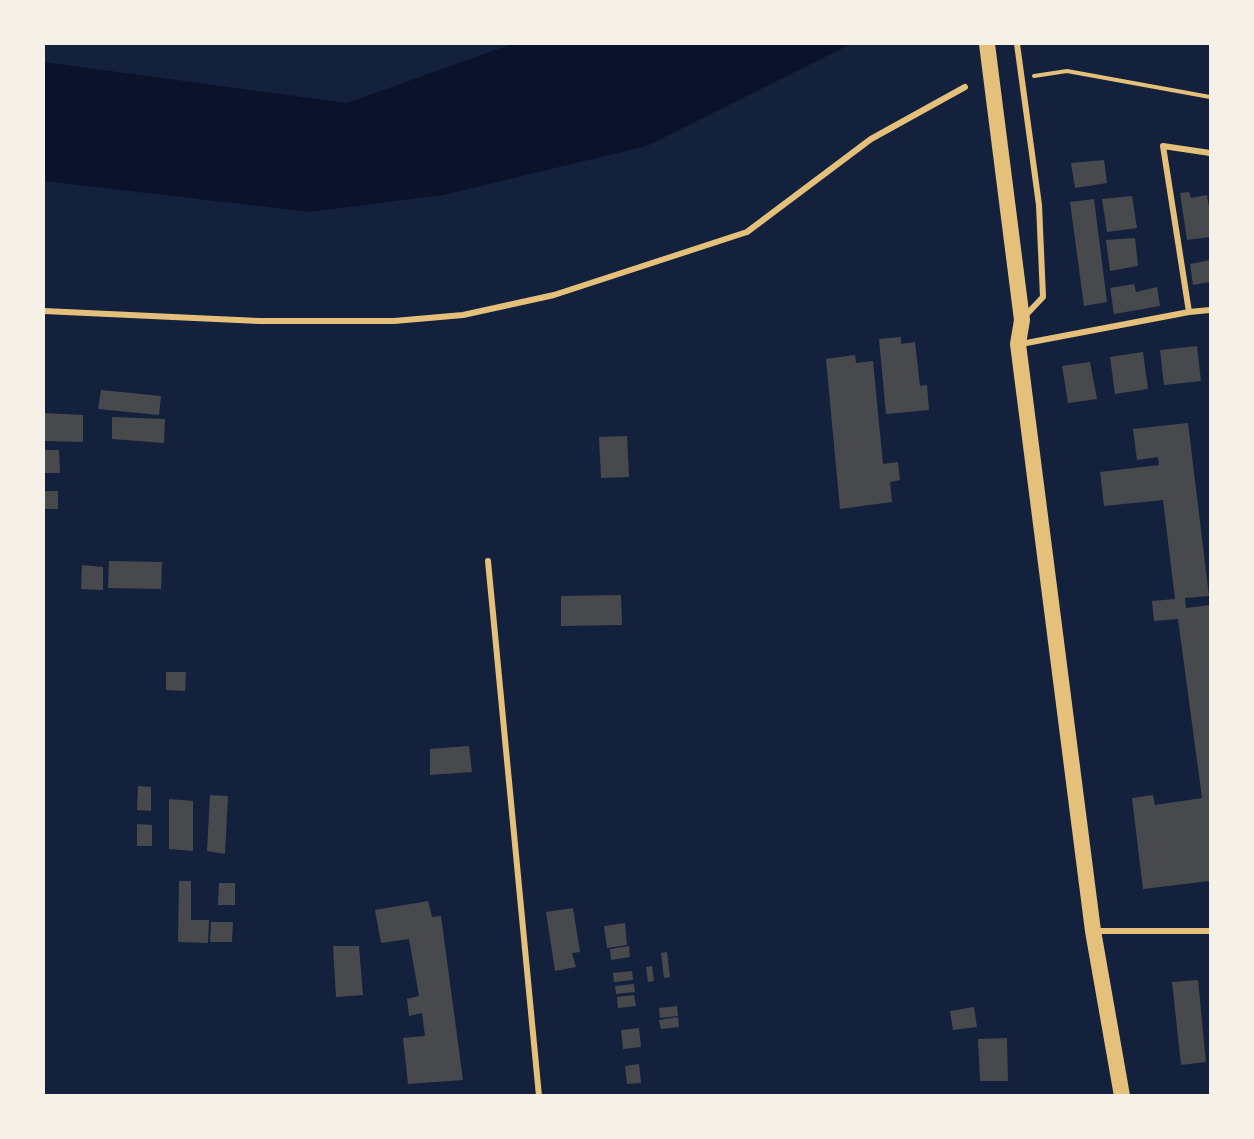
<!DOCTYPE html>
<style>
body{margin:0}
#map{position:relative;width:1254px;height:1139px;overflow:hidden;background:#14213d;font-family:"Exo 2",sans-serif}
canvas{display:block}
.frame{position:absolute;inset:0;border:45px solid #f6f1e7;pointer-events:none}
</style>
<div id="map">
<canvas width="1254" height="1139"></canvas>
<div class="frame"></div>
</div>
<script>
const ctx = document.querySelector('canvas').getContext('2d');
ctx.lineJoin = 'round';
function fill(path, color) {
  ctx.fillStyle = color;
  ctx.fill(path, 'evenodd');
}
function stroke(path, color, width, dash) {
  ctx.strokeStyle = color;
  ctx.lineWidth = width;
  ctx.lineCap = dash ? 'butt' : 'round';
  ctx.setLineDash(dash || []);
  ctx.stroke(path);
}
fill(new Path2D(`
 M512,44H851L647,146L443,195L310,212L44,181V62L347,103Z`), '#0b132b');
fill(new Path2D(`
 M1104,160L1107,183L1075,188L1071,163Z
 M1189,192L1191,198L1207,195L1210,214V237L1187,240L1180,193Z
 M1132,196L1137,228L1107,232L1102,199Z
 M1094,199L1107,302L1084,306L1070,202Z
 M1135,238L1138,266L1110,271L1106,240Z
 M1210,260V282L1193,285L1190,264Z
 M1134,284L1136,292L1157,287L1160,306L1114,314L1110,288Z
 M901,337V344L915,342L920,386L927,385L929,410L886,414L879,339Z
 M1197,346L1201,381L1164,385L1160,350Z
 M1143,352L1148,389L1115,394L1110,357Z
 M855,355L856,363L873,361L883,464L898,462L900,480L890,482L892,502L840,509L826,359Z
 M1090,362L1097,399L1068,403L1062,366Z
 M101,390L161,396L159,415L98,409Z
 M44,413L83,415V442L44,441Z
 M112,417L165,419L164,443L112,439Z
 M1188,423L1209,596L1185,598L1186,608L1210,605V881L1143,889L1132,798L1153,795L1155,805L1202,798L1178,619L1154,621L1152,601L1175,599L1163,500L1104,506L1100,472L1159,465L1158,457L1137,460L1133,429Z
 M627,436L629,477L601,478L599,437Z
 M44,450H59L60,473H44Z
 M44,491H58V509H44Z
 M109,561L162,562L161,589L108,588Z
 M82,565L103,567V590L81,589Z
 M621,595L622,625L561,626V596Z
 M166,672H186L185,691L166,690Z
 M469,746L472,772L430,775V749Z
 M138,786L151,787V811L137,810Z
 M210,795L228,796L225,854L207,851Z
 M169,799L193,801V851L169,849Z
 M137,824L152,825V846H137Z
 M179,881H191V920H209L208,943L178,942Z
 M219,883H235V905H218Z
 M428,901L432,917L441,916L463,1080L408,1084L403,1038L425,1036L422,1013L409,1016L407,999L419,996L409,939L381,943L375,910Z
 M573,908L580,952L572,953L576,967L555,971L546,912Z
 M211,922H233L232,942H210Z
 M625,923L627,945L607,948L604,926Z
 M333,946H359L363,995L336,997Z
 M629,946L630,957L611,960L610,949Z
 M667,952L670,977L664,978L661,953Z
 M652,966L654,981L648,982L646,967Z
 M632,971L633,980L614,982L613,973Z
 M1198,980L1206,1062L1181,1065L1172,982Z
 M634,984L635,992L616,994L615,986Z
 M634,995L636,1006L618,1008L617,997Z
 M677,1006L678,1016L660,1018L659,1008Z
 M974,1007L977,1027L953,1030L950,1011Z
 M678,1017L679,1027L661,1029L659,1020Z
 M639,1028L641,1047L623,1049L621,1030Z
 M1007,1038L1008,1081H980L978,1039Z
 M639,1064L641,1083L627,1084L625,1066Z`), '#48494c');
stroke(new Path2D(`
 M1034,76L1067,71L1210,97`), '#e5c07b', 4);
stroke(new Path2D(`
 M1017,44L1039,205L1043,297L1025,316
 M44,311L259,321H394L463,315L554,295L747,232L871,139L965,87
 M1189,312L1163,146L1210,153
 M1021,344L1189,312L1210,310
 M488,561L539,1096
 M1094,931H1210`), '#e5c07b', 6);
stroke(new Path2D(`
 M987,44L1022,320L1018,344L1093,931L1122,1096`), '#e5c07b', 16);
</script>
